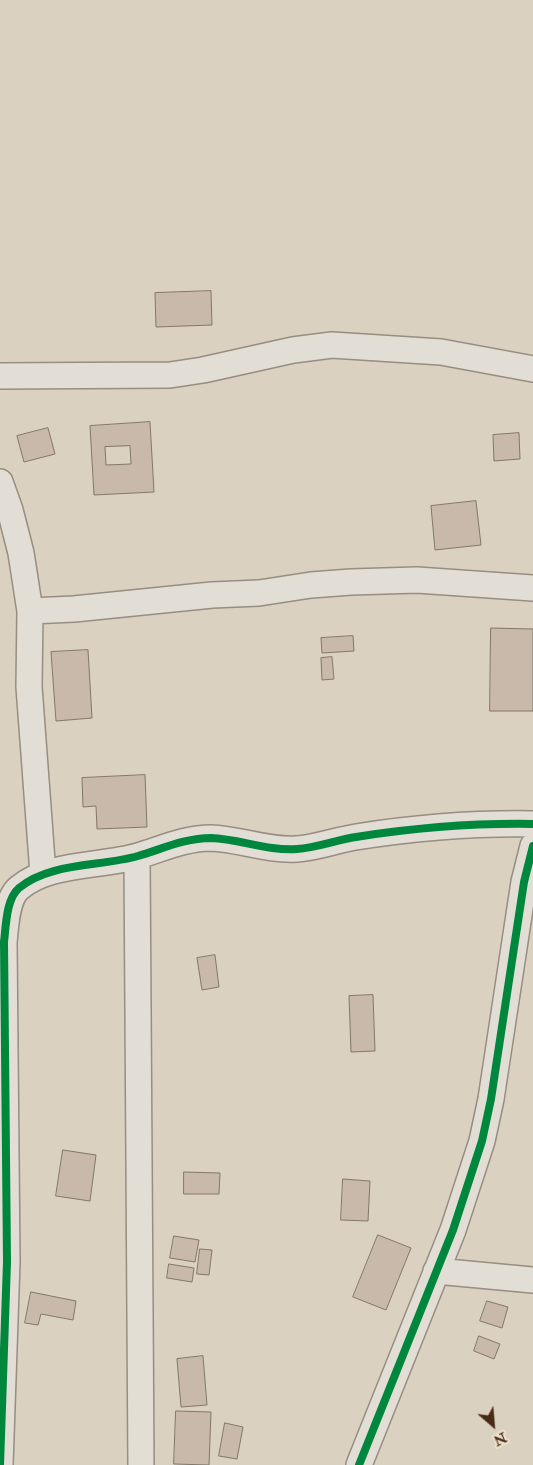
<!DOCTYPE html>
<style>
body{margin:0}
#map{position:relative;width:533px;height:1465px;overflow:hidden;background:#dad1c0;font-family:"IM FELL Double Pica",serif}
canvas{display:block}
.north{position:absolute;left:468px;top:1400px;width:50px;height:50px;-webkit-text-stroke:4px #eee3d0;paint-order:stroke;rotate:153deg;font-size:14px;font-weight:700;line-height:20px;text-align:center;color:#492a16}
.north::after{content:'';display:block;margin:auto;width:18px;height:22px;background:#492a16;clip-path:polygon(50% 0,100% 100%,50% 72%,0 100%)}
</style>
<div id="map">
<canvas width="533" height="1465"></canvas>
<div class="north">N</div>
</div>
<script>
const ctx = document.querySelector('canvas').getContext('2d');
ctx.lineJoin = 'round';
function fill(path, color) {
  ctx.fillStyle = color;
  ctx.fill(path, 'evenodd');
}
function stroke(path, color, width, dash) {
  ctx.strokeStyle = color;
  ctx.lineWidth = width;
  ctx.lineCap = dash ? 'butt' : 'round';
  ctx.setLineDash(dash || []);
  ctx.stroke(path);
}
const building = new Path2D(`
 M211,291L212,325L156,327L155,293Z
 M150,422L154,492L94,495L90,426ZM130,446L131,464L106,465L105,447Z
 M48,428L55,454L24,462L17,436Z
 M519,433L520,459L494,461L493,435Z
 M476,501L481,545L435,550L431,506Z
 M491,628L533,629V711H490Z
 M353,636L354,651L322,653L321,638Z
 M88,650L92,718L56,721L51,652Z
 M332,657L334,679L322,680L321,658Z
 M145,775L147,827L97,829L96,806L83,807L82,778Z
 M215,955L219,987L202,990L197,958Z
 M373,995L375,1051L351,1052L349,996Z
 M63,1150L96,1155L90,1201L56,1196Z
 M184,1172L220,1173L219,1194H184Z
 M343,1179L370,1181L368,1221L341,1220Z
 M378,1235L411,1248L386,1310L353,1297Z
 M174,1236L199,1240L195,1262L170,1258Z
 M200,1249L212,1250L209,1275L197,1274Z
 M169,1264L194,1268L192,1282L167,1278Z
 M31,1292L76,1301L73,1320L41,1314L38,1325L25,1323Z
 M487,1301L508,1307L502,1328L480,1321Z
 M479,1336L500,1344L494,1359L474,1351Z
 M203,1356L207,1405L181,1407L177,1359Z
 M176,1411L211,1412L209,1465L174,1464Z
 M225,1423L243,1427L237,1459L219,1456Z`);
fill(building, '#c8b9aa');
stroke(building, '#81776c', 1);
const minor = new Path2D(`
 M0,376L170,375L203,370L293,350L332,345L441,352L533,369
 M0,482L10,510L21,553L30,611L29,687L43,874
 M30,611L74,609L212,595L259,593L311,585L351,582L417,580L533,588
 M137,857L141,1465
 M436,1271L533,1280
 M0,1465L7,1262L4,942C6,926 6,899 19,888C50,862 100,867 138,856C162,849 185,838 211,838C240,839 267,851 297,849C316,848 336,840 356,837C414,828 474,823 533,824
 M359,1465L453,1230L482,1141L491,1099L524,882L533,846`);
stroke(minor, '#978d81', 28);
stroke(minor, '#e2ded6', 25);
stroke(new Path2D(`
 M0,1465L7,1262L4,942C6,926 6,899 19,888C50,862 100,867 138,856C162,849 185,838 211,838C240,839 267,851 297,849C316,848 336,840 356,837C414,828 474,823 533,824
 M359,1465L453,1230L482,1141L491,1099L524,882L533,846`), '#00873e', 8);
</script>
